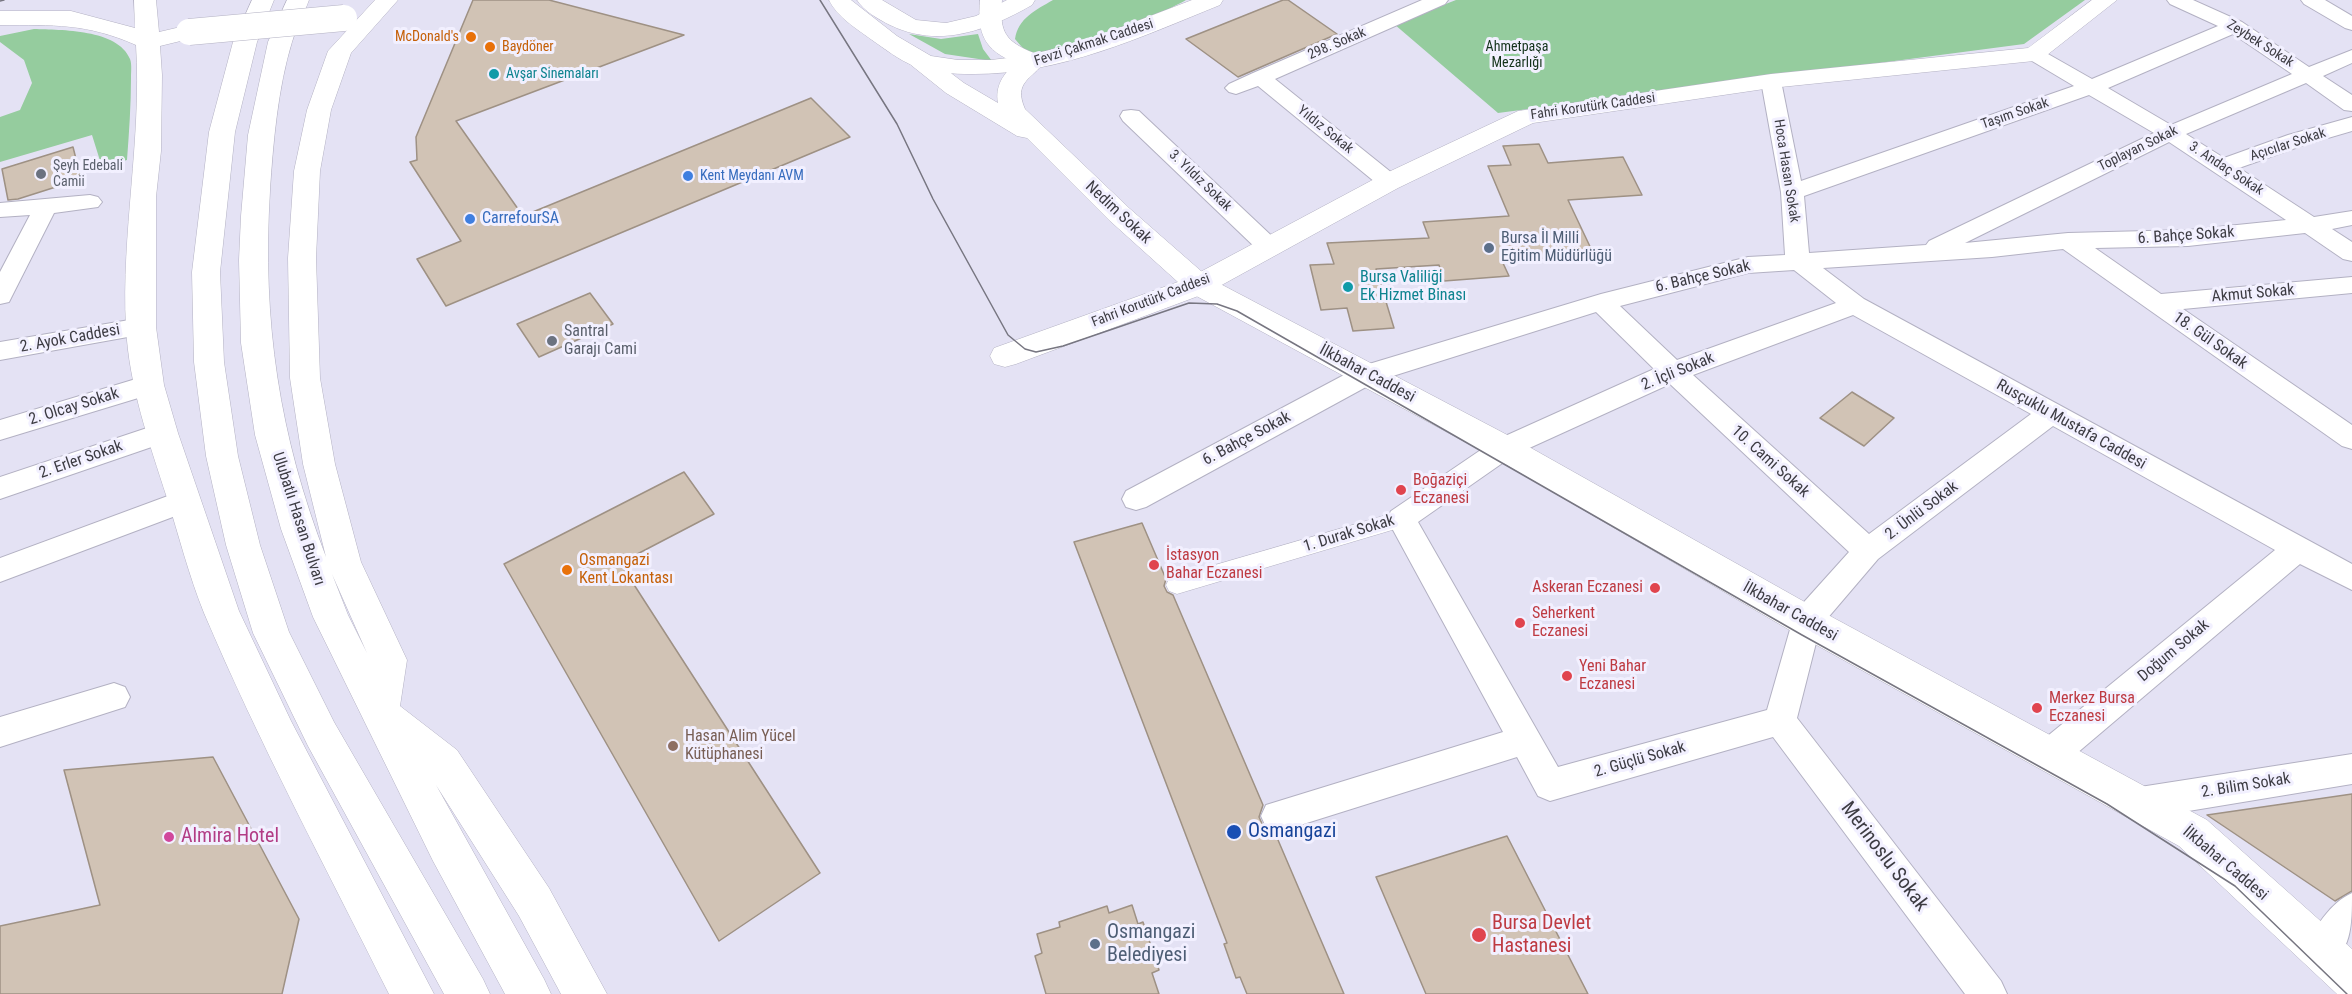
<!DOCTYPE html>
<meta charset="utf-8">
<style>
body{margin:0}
canvas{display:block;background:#e4e2f4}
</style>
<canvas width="2352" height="994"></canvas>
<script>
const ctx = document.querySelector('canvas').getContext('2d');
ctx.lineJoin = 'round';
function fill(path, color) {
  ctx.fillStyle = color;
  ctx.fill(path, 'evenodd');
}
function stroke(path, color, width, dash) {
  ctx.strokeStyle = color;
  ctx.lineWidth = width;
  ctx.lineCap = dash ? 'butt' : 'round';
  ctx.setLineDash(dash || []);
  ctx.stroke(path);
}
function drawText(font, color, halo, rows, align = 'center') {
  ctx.font = font + ' "Roboto Condensed",sans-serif';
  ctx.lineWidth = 6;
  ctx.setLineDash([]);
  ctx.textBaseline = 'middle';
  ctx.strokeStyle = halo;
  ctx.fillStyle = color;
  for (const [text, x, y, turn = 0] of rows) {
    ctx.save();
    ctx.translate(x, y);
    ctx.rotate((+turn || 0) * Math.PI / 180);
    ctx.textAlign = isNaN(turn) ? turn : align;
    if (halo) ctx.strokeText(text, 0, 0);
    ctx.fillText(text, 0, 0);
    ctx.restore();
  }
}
fill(new Path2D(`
 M1053,0H1186C1159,15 1061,60 1033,53C1025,52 1020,45 1015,39C1018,18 1036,10 1053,0Z
 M1456,0H2085L2024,44L1498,113L1394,24Z
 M34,29C61,30 118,29 130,59C132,64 131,72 131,78C131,105 129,133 127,160L102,167L92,135L0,162V117L20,110L32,83L24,60L0,42V36Z
 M909,34L941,39L978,34L983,49L992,61L945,54Z`), '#95cc9e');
const building = new Path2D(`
 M473,0H549L684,35L456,121L523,216L811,98L850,137L446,306L417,259L461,241L410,162L417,160L416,137Z
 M1283,0H1288L1337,34L1238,77L1186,39Z
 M1539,144L1548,163L1623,157L1642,195L1568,200L1594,255L1502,261L1509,276L1444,281L1439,265L1376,269L1394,328L1353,331L1347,308L1321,310L1310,265L1334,264L1327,243L1429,238L1423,222L1509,216L1488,166L1511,165L1503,146Z
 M73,147L81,179L18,199L8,200L2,169Z
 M590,293L613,324L539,357L517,324Z
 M1852,392L1894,418L1864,446L1820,418Z
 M684,472L714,514L620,563L820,873L719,941L504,564Z
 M1142,523L1166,579L1164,586L1167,592L1173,595L1263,805L1259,817L1264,828L1275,833L1344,994H1247L1240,977L1236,978L1224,944L1227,943L1074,542Z
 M213,757L299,919L282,994H0V926L100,905L64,770Z
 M2352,794V891L2335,901L2207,815Z
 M1507,836L1588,994H1426L1376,877Z
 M1132,905L1138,924L1143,922L1159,970L1152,973L1159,994H1046L1035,956L1042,953L1037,934L1060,927L1059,922L1107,906L1109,913Z`);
fill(building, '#d1c3b5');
stroke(building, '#9e9184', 1.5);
const pedestrian = new Path2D(`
 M1401,511L1409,513L1412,519L1409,525L1177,594L1169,591L1166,585L1169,579L1177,576Z`);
const minor = new Path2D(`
 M1422,0H1448L1445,4L1275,79L1397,177L1400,182L1397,187L1389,189L1381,187L1258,86L1236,94L1229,92L1225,88L1229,84L1253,73Z
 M2167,0H2193L2242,22L2309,67L2352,50V63L2323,76L2352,95V111L2344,110L2306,83L2186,134L2224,158L2288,135L2352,117V131L2304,145L2239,168L2314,217L2352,211V225L2332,229L2352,242V261L2343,259L2305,233L2188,246L2095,248L2161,294L2352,277V293L2183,309L2352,425V449L2342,446L2063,249L1992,257L1823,268L1864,299L2352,564V590L2300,564L2063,765L2051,769L2039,765L2034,754L2039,743L2275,550L2053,426L1878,559L1820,627L1797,718L2001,981L2007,994H1965L1773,737L1550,801L1538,796L1517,757L1278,832L1266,827L1261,816L1266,805L1503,732L1387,519L1391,511L1494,441L1654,369L1596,312L1377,381L1146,507L1136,510L1126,507L1122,499L1126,491L1359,367L1601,294L1748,257L1785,255L1781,192L1761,81L1764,77L1771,75L1778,77L1781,81L1801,181L2074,86L2027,58L2024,54L2027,50H2041L2092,79L2218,26L2170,4ZM2233,34L2292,74L2171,125L2108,88ZM2089,95L2154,133L1929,241L1926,245L1809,253L1804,196ZM2169,142L2286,220L2188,230L2068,233L1965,243ZM1794,270L1836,303L1677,360L1620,306L1748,273ZM1853,315L2031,414L1869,534L1693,375ZM1670,384L1849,552L1795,612L1767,710L1558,767L1418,522L1514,455Z
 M2301,0H2325L2352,16V30L2345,28L2304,4Z
 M1131,110L1139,111L1276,240L1280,246L1276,252L1268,254L1260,252L1123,121L1120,116L1123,111Z
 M90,195L98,197L102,202L98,207L54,213L12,296L9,302L0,304V272L30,215L0,217V203Z
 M141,318L150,321L154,327L150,333L0,360V342Z
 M149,375L158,378L162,385L158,392L0,440V420Z
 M162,423L172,426L176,433L172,440L0,499V477Z
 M184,490L194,493L198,501L194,509L0,582V558Z
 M114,683L125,687L130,697L125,707L0,747V717Z
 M2352,754V784L2140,819L2128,814L2123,803L2128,792L2140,787Z
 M2352,893C2352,925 2352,954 2323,968L2310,963L2305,950C2313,929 2331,902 2352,893Z`);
const tertiary = new Path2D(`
 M2092,0H2117L2042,59L2034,61L1771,88L1533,123L1398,188L1209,292L1016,364L1005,367L994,364L990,356L994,348L1189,278L1380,176L1518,111L1771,74L2028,48Z`);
const secondary = new Path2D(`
 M980,0H1002C1000,28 1002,39 1029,51C1036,54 1041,55 1045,61C1032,80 1013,81 1025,109L1129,208L1209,278L1515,439L1819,610L2207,820L2352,949V994H2337L2179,846L1793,632L1493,457L1189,292L1109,220L1027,138L1017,136L946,93L911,65L907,60L911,55L919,53L927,55L964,83L998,103C995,86 1003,74 1016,63C984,50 977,34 980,0Z`);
const primary = new Path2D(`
 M829,0H851L897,36L931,56L958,60H991L1024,56L1080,43L1192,0H1223L1220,5C1141,37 1059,75 972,74C953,74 932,73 914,66C899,60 885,49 872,40C857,29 837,17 829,0Z
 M857,0H882L916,20L946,23L976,16L1007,0H1035L1032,5C988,30 939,49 890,25C878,19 864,11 857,0Z`);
const trunk = new Path2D(`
 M134,0H156L159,32L189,25L197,27L201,32L197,37L160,46L162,75L161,151L156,197V327L164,385L178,433L239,611L291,721L434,994H389C326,868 259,743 204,613C189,576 179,536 167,498C149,442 129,386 126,327C121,234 142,139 136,45C86,23 54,25 0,25V11H71L135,28Z
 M252,0H274L257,42L235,132L220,272L224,362L238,456L260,545L289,632L334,722L483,979L490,994H444L308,746L253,633L226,545L206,456L194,362L192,272L209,132L233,42Z
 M287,0H309C304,14 296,28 292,42C278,87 273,144 270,191C262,321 279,435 326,557L303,464L290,378L288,258L294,171L307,110L328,51L375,0H398L351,53L331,110L320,171L316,258L320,378L335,464L361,562L407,660L400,706L457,750L549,888L607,994H561L519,916L436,785L544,979L551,994H505L433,861L313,617L281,529L255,435L241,343L239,260L241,216L248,135L268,42ZM332,574L367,653L348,615Z`);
stroke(pedestrian, '#b3b1c3', 1);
stroke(minor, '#b3b1c3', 2);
stroke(tertiary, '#b3b1c3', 1);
stroke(secondary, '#b3b1c3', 1);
stroke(primary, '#b3b1c3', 1);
stroke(trunk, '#b3b1c3', 1);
fill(pedestrian, '#fff');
fill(minor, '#fff');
fill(tertiary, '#fff');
fill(secondary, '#fff');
fill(primary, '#fff');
fill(trunk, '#fff');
stroke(new Path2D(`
 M820,0L897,124L933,199L1008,335L1025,349L1036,352L1063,346L1189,303L1217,304L1237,311L1802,635L2107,804L2235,886L2347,994
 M0,1L4,0`), '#777681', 1.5);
const trunkBridge = new Path2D(`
 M189,32L344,18`);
stroke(trunkBridge, '#b3b1c3', 27, []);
stroke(trunkBridge, '#fff', 26);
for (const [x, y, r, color] of [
 [471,37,6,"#e8710a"],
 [490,47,6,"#e8710a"],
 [494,74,6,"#0f9aa8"],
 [41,174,6,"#6b7280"],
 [688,176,6,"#3f7fe0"],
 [470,219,6,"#3f7fe0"],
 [1489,248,6,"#5c6f8a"],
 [1348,287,6,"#0f9aa8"],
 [552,341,6,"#6b7280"],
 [1401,490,6,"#e0444e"],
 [1154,565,6,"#e0444e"],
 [567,570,6,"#e8710a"],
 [1655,588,6,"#e0444e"],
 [1520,623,6,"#e0444e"],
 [1567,676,6,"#e0444e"],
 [2037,708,6,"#e0444e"],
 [673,746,6,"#8d6e63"],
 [1234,832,8,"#1a4fb4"],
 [169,837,6,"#d1479c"],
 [1479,935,8,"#e0444e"],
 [1095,944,6,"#5c6f8a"]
]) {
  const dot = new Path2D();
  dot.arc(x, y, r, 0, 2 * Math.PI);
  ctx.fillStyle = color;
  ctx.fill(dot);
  stroke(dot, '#f2f0ff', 2);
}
drawText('14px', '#c56008', '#f2f0ff', [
 ["McDonald's",459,37],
 ["Baydöner",502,47,"left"]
], 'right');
drawText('14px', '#3d3c43', '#f2f0ff', [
 ["Fevzi Çakmak Caddesi",1094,43,-18],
 ["298. Sokak",1337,44,-23],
 ["Zeybek Sokak",2260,44,32],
 ["Fahri Korutürk Caddesi",1593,107,-8],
 ["Taşım Sokak",2015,114,-19],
 ["Yıldız Sokak",1325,130,39],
 ["Açıcılar Sokak",2288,145,-18],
 ["Toplayan Sokak",2138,149,-26],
 ["3. Andaç Sokak",2226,169,33],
 ["Hoca Hasan Sokak",1786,171,81],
 ["3. Yıldız Sokak",1200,181,44],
 ["Fahri Korutürk Caddesi",1151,301,-21]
]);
drawText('14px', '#14331b', '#f2f0ff', [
 ["Ahmetpaşa",1517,47],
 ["Mezarlığı",1517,63]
]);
drawText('14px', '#0d838f', '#f2f0ff', [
 ["Avşar Sinemaları",506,74]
], 'left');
drawText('14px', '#5b616d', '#f2f0ff', [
 ["Şeyh Edebali",53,166],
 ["Camii",53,182]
], 'left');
drawText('14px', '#366cbe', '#f2f0ff', [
 ["Kent Meydanı AVM",700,176]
], 'left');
drawText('16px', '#3d3c43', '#f2f0ff', [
 ["Nedim Sokak",1118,213,43],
 ["6. Bahçe Sokak",2186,236,-4],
 ["6. Bahçe Sokak",1703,277,-13],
 ["Akmut Sokak",2253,294,-5],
 ["2. Ayok Caddesi",70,339,-10],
 ["18. Gül Sokak",2210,341,35],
 ["2. İçli Sokak",1678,372,-22],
 ["İlkbahar Caddesi",1367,374,28],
 ["2. Olcay Sokak",74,407,-17],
 ["Rusçuklu Mustafa Caddesi",2071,425,29],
 ["6. Bahçe Sokak",1247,439,-28],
 ["2. Erler Sokak",81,460,-19],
 ["10. Cami Sokak",1770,462,42],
 ["2. Ünlü Sokak",1922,511,-37],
 ["Ulubatlı Hasan Bulvarı",298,519,72],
 ["1. Durak Sokak",1349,534,-17],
 ["İlkbahar Caddesi",1790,612,29],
 ["Doğum Sokak",2174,651,-40],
 ["2. Güçlü Sokak",1640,760,-16],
 ["2. Bilim Sokak",2246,786,-9],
 ["İlkbahar Caddesi",2225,864,40]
]);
drawText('16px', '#366cbe', '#f2f0ff', [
 ["CarrefourSA",482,219]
], 'left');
drawText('16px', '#4e5e75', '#f2f0ff', [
 ["Bursa İl Milli",1501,239],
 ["Eğitim Müdürlüğü",1501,257]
], 'left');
drawText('16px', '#0d838f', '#f2f0ff', [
 ["Bursa Valiliği",1360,278],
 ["Ek Hizmet Binası",1360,296]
], 'left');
drawText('16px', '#5b616d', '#f2f0ff', [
 ["Santral",564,332],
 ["Garajı Cami",564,350]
], 'left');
drawText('16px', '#be3a42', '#f2f0ff', [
 ["Boğaziçi",1413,481],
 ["Eczanesi",1413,499],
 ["İstasyon",1166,556],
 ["Bahar Eczanesi",1166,574],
 ["Askeran Eczanesi",1643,588,"right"],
 ["Seherkent",1532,614],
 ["Eczanesi",1532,632],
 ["Yeni Bahar",1579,667],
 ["Eczanesi",1579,685],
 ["Merkez Bursa",2049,699],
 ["Eczanesi",2049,717]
], 'left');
drawText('16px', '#c56008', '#f2f0ff', [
 ["Osmangazi",579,561],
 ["Kent Lokantası",579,579]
], 'left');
drawText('16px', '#785e54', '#f2f0ff', [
 ["Hasan Alim Yücel",685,737],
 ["Kütüphanesi",685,755]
], 'left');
drawText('20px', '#164399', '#f2f0ff', [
 ["Osmangazi",1248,832]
], 'left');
drawText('20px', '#b23c85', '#f2f0ff', [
 ["Almira Hotel",181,837]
], 'left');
drawText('20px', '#3d3c43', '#f2f0ff', [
 ["Merinoslu Sokak",1884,857,53]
]);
drawText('20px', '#be3a42', '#f2f0ff', [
 ["Bursa Devlet",1492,924],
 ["Hastanesi",1492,947]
], 'left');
drawText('20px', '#4e5e75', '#f2f0ff', [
 ["Osmangazi",1107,933],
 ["Belediyesi",1107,956]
], 'left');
</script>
